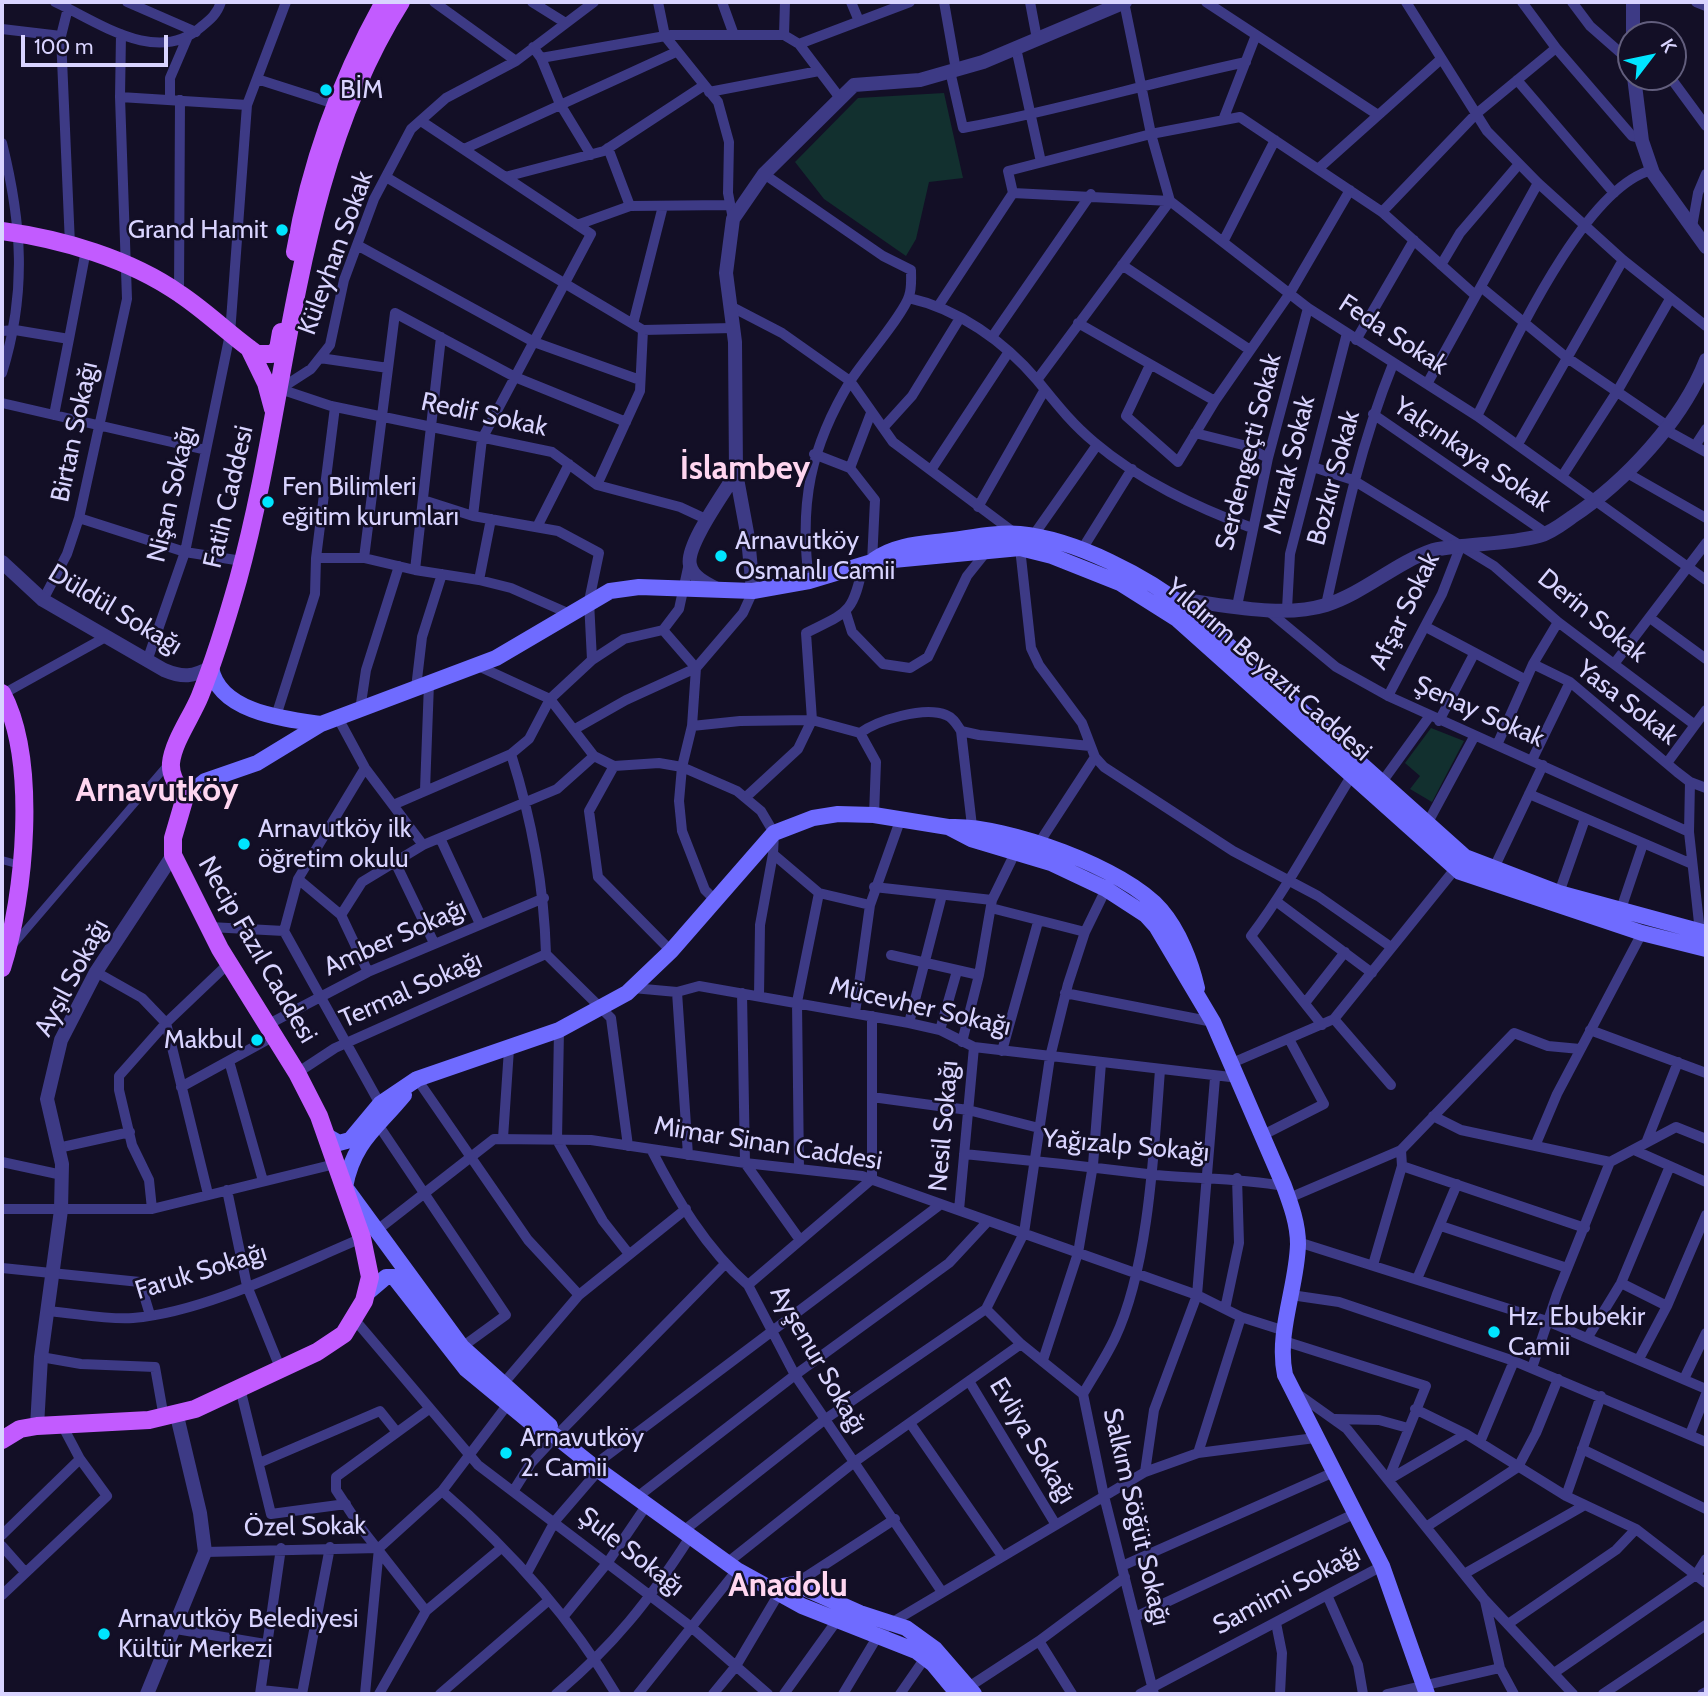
<!DOCTYPE html>
<meta charset="utf-8">
<style>
body{margin:0}
#map{position:relative;width:1708px;height:1696px;overflow:hidden;background:#130f26;font-family:Cabin,sans-serif}
canvas{display:block}
.frame{position:absolute;inset:0;border:4px solid #d9d4ff;pointer-events:none}
.north{position:absolute;left:1617px;top:21px;width:70px;height:70px;box-sizing:border-box;background:#130f26;border:2px solid #625e7d;border-radius:50%;rotate:58deg;font-size:19px;font-weight:700;line-height:28px;text-align:center;color:#d9d4ff}
.north::after{content:'';display:block;margin:auto;width:24px;height:32px;background:#00e5ff;clip-path:polygon(50% 0,100% 100%,50% 72%,0 100%)}
.scale{position:absolute;left:21px;top:35px;width:147px;height:32px;box-sizing:border-box;border:4px solid #d9d4ff;border-top:0;padding-left:9px;font-size:21px;line-height:24px;white-space:nowrap;color:#d9d4ff;-webkit-text-stroke:5px #130f26;paint-order:stroke}
</style>
<div id="map">
<canvas width="1708" height="1696"></canvas>
<div class="frame"></div>
<div class="north">K</div>
<div class="scale">100 m</div>
</div>
<script>
const ctx = document.querySelector('canvas').getContext('2d');
ctx.lineJoin = 'round';
function fill(path, color) {
  ctx.fillStyle = color;
  ctx.fill(path, 'evenodd');
}
function stroke(path, color, width, dash) {
  ctx.strokeStyle = color;
  ctx.lineWidth = width;
  ctx.lineCap = dash ? 'butt' : 'round';
  ctx.setLineDash(dash || []);
  ctx.stroke(path);
}
function drawText(font, color, halo, rows, align = 'center') {
  ctx.font = font + ' Cabin,sans-serif';
  ctx.lineWidth = 5;
  ctx.setLineDash([]);
  ctx.textBaseline = 'middle';
  ctx.strokeStyle = halo;
  ctx.fillStyle = color;
  for (const [text, x, y, turn = 0] of rows) {
    ctx.save();
    ctx.translate(x, y);
    ctx.rotate((+turn || 0) * Math.PI / 180);
    ctx.textAlign = isNaN(turn) ? turn : align;
    if (halo) ctx.strokeText(text, 0, 0);
    ctx.fillText(text, 0, 0);
    ctx.restore();
  }
}
fill(new Path2D(`
 M944,93L963,178L929,182L916,239L906,256L824,199L795,162L858,98Z
 M1431,728L1464,741L1432,802L1410,789L1420,776L1405,763Z`), '#12302f');
stroke(new Path2D(`
 M2,860L20,865
 M13,945L169,763`), '#3d3a85', 8);
stroke(new Path2D(`
 M55,2C98,22 157,66 201,27C211,19 217,14 221,2
 M127,2L196,32
 M434,2L516,61
 M532,2L564,22
 M658,2L665,36L718,102L729,142L728,193L733,219
 M722,2L734,35
 M851,2L859,21
 M944,2L956,70
 M1030,2L1037,39
 M1124,2L1151,134L1170,201
 M1206,2L1378,115
 M1406,2L1487,131L1538,183L1623,260L1706,326
 M1522,2L1556,48L1632,136L1641,138
 M1572,2L1590,26L1631,62
 M1696,2L1706,6
 M68,8L61,36L70,245
 M2,29L61,36
 M784,35L785,2
 M799,44L910,2
 M533,47L541,58L671,35H784L799,44L840,98
 M1016,48L1041,162
 M541,58L560,104L591,155
 M950,71L963,128C1058,111 1151,82 1246,62
 M1670,77L1706,126
 M257,79L335,104
 M1517,80L1614,193
 M709,92L819,71
 M120,97L247,105
 M170,100V78L188,36
 M1223,120L1256,35
 M421,121L591,234L482,439L473,516
 M2,143C22,223 27,293 2,373
 M608,148L630,206
 M464,149L676,52
 M1318,169L1440,60
 M764,174L883,256L911,270C911,278 912,288 909,296C904,314 863,361 851,380C810,447 799,504 809,581
 M386,177L643,330L733,328
 M505,177L604,151L703,86
 M1170,201L1013,193L1008,171L1151,134L1240,117L1382,212L1475,295
 M1170,201L1308,308L1477,416L1706,580
 M1382,212L1476,114L1556,48
 M577,225L630,206L730,205
 M1692,227L1698,193L1706,174
 M1223,242L1275,140
 M357,245L534,342L640,380
 M1122,265L1250,350
 M1441,265L1460,233L1519,164
 M1481,287L1566,357L1666,425
 M179,293L180,100
 M909,298C958,309 1004,341 1037,380C1055,402 1071,423 1094,442C1140,481 1196,507 1252,528
 M939,305L1013,193
 M730,306L782,333L850,381L893,442L1016,534
 M1078,323L1215,401
 M633,324L663,206
 M2,331L15,330L69,339L86,250
 M992,337L1091,194
 M1356,340L1414,240
 M320,358L388,368
 M1150,365L1126,416L1178,462L1215,401L1290,293L1350,190
 M1037,380L1170,201
 M1427,384L1538,183
 M280,389L311,369L330,345L344,280L374,199L411,129L446,98L516,61L594,2
 M280,389L331,406L552,452L597,485L680,507L708,520
 M2,403L206,450
 M1373,414L1546,533
 M54,415L69,339
 M1477,416C1509,354 1582,188 1652,170
 M883,428L912,396L960,318
 M1664,429L1706,452
 M1195,433L1243,445L1268,458
 M1518,444L1623,260
 M1695,446L1706,429
 M814,454L850,468L875,500L872,562
 M1313,467L1353,480L1494,566L1558,622L1695,725
 M850,468L871,413
 M931,470L1008,353
 M1627,473L1706,518
 M1563,475L1618,390L1670,299
 M597,485L640,391L643,330
 M423,500L473,516L558,531L599,553L589,601L592,660
 M978,507L1044,391
 M79,518L185,552L242,561
 M538,525L569,464
 M1033,536L1097,445
 M1020,548L1031,648L1039,665L1082,723L1095,757L1104,767L1233,851L1318,896L1391,947
 M1081,551L1132,469
 M316,558H364L415,570L479,580L511,588L570,614
 M364,558L395,313L515,377L626,422
 M415,570L441,337
 M479,580L491,519
 M43,600L67,554L79,518L127,299L120,97L121,34
 M1326,605C1344,522 1361,443 1393,364
 M1237,606L1268,458L1308,308
 M1266,609L1336,667L1388,696L1689,832
 M1287,609L1290,554L1347,333
 M846,613L852,632L883,664L910,668L928,657L967,576L987,551
 M1650,618L1706,659
 M1426,627L1526,680
 M663,630L679,609L689,563
 M147,661L185,552L230,334L247,105L286,2
 M1533,664L1570,682L1677,772L1690,782L1706,788
 M1614,664L1706,543
 M476,665L550,699L594,756L614,766L659,763L682,767L737,791L761,811L774,833L773,854L819,893L870,905
 M416,688L422,637L442,574
 M3,694L104,638
 M1388,696L1442,594L1461,545
 M360,710L366,670L399,566
 M276,716L315,594L316,558L335,407
 M338,718L365,768L423,845
 M1439,721L1474,654
 M692,726L740,721L812,720L860,733L876,762L874,815
 M575,729L626,700L696,668L663,630L624,639L592,660L550,699L529,739L511,754C532,820 544,885 546,954L611,1018L628,1146
 M961,731L972,826
 M860,733C878,720 924,706 946,715C954,718 957,725 961,731L979,735L1090,746
 M1497,745L1533,664L1558,622
 M1532,760L1570,682
 M1667,763L1706,710
 M614,766L589,811L598,877L671,951
 M365,768L298,879L284,931L380,1104
 M1382,782L1429,717
 M1690,782L1689,832L1700,932
 M425,790L429,683
 M1529,794L1692,864
 M746,797L798,749L812,720L806,633C848,612 853,614 863,565
 M393,805L511,754
 M1427,824L1474,737
 M440,838L480,924
 M1039,843L1095,757
 M395,862L434,943
 M1493,870L1543,765
 M298,879L341,915L368,972
 M874,887L992,900
 M1559,893L1585,819
 M715,900L705,890L682,831L679,801L682,767L692,726L696,668L743,613L753,591
 M1277,902L1372,973
 M991,908L1085,932
 M1621,909L1643,844
 M341,915L362,882L423,845L557,789L594,756
 M210,927L284,931
 M891,955L979,975
 M96,972L142,998L166,1023L208,1194
 M633,988L677,992L699,986L909,1023L940,1030L974,1047L1239,1078
 M677,992L688,1155
 M742,993L745,1163L800,1240
 M1065,993L1213,1022
 M759,996L760,925L773,854
 M1305,1003L1345,952
 M855,1013L870,905L901,818
 M872,1016V1179L748,1285L795,1375L942,1592
 M1334,1019L1391,1085
 M909,1023L942,895
 M267,1025L368,972L544,898
 M1322,1025L1251,936C1289,886 1319,828 1352,775
 M559,1030L557,1140L603,1221L629,1254
 M940,1030L957,971
 M1590,1030L1706,1073
 M962,1042L979,975L992,900L1015,853
 M1002,1051L1038,922
 M229,1061L263,1181
 M1232,1063L1334,1019L1455,869
 M297,1073L335,1048L546,954
 M417,1079L528,1240L579,1295
 M181,1087L274,1036
 M872,1097L968,1110L1039,1128
 M1433,1116L1461,1130L1610,1162L1676,1127L1706,1139
 M377,1123L506,1315L462,1347
 M1263,1135L1324,1104L1289,1039
 M503,1138L509,1049
 M1646,1143L1678,1062
 M1535,1146L1557,1094L1642,933
 M58,1148L130,1132
 M651,1149C676,1198 706,1249 748,1285
 M1634,1150L1706,1182
 M964,1154C1028,1160 1092,1167 1156,1175C1200,1179 1240,1178 1284,1186
 M2,1162L62,1175
 M1402,1166L1585,1228
 M799,1169L797,1002L819,893
 M227,1190L247,1286L281,1370
 M1289,1198L1401,1150
 M2,1209H152L335,1164
 M152,1209L149,1180L132,1145L119,1090V1076L166,1023L229,963
 M959,1210L974,1047
 M1441,1226L1567,1268
 M376,1231L494,1139L591,1140L745,1163L862,1176L1197,1295L1241,1317L1285,1331
 M1298,1242L1547,1321L1706,1389
 M1373,1265L1402,1166L1401,1150L1514,1033L1548,1046L1580,1049
 M2,1268L140,1282L150,1315
 M1417,1279L1457,1184
 M1621,1283L1667,1306
 M1291,1295L1339,1302L1514,1361L1706,1442
 M986,1309L1021,1344L1083,1394L1104,1496L1154,1694
 M1225,1309L1239,1243L1237,1178
 M47,1311C75,1313 106,1320 133,1318C206,1312 295,1266 362,1238
 M355,1320L478,1465L690,1626L768,1694
 M1588,1337L1621,1283L1670,1166
 M1284,1341L1426,1386L1388,1480
 M41,1357L81,1364L155,1367L164,1418
 M1639,1359L1667,1306L1706,1215
 M1043,1360L1078,1253L1093,1165L1101,1063
 M1532,1368L1557,1294L1610,1162
 M1684,1379L1706,1333
 M969,1381L1056,1525
 M503,1384L579,1295L686,1209
 M240,1388L271,1514L346,1504
 M1295,1392L1347,1429L1484,1599L1573,1694
 M1083,1394C1094,1375 1106,1357 1115,1338C1149,1266 1154,1149 1160,1070
 M1415,1409L1466,1434L1566,1496L1636,1529L1706,1583
 M1335,1419L1379,1420L1408,1428
 M910,1423L1002,1556
 M1690,1434L1706,1394
 M1480,1442L1514,1361
 M1582,1449L1706,1509
 M1198,1453L1241,1317
 M259,1463L380,1411L396,1431
 M593,1466L941,1204
 M1145,1472L1154,1410L1197,1295L1215,1078
 M1388,1480L1466,1434
 M514,1490L531,1463L556,1436L724,1265
 M442,1491C509,1549 571,1618 616,1694
 M1566,1496L1601,1396
 M636,1498L795,1375L949,1263L988,1221
 M1426,1527L1518,1467L1536,1433L1558,1379
 M682,1532L824,1420L986,1309L1024,1233L1050,1057L1068,984L1085,932L1106,889
 M2,1535L80,1459L62,1425
 M2,1546L25,1572
 M205,1552L379,1548L442,1491L508,1404
 M727,1563L853,1463L1021,1344
 M1122,1566L1334,1472
 M527,1573L555,1521L599,1470
 M1464,1574L1585,1505
 M2,1595L107,1496L80,1459
 M1327,1595L1358,1665L1363,1694
 M1485,1601L1500,1668L1514,1694
 M426,1611L361,1528L336,1490V1477L429,1409
 M563,1617L608,1562L646,1506
 M1135,1617L1356,1513
 M1276,1623L1282,1653L1280,1694
 M1508,1624L1616,1550L1636,1529
 M176,1629L265,1644
 M1039,1641L1072,1694
 M1554,1673L1696,1575L1706,1559
 M261,1690L299,1694
 M964,1690L1039,1641L1125,1577
 M260,1694L281,1548
 M302,1694L330,1547
 M365,1694L379,1548
 M379,1694L426,1611L500,1549
 M440,1694L549,1600
 M556,1694C614,1645 649,1601 690,1537
 M638,1694L737,1570
 M713,1694L736,1666L778,1595L895,1519
 M784,1694L838,1619
 M843,1694L879,1634L891,1623L1145,1472L1198,1453L1315,1438
 M900,1694L925,1658
 M1140,1694L1382,1566
 M1387,1694L1500,1668
 M1603,1694L1706,1625
 M1702,1694L1706,1692`), '#3d3a85', 10);
stroke(new Path2D(`
 M1633,2V35
 M1634,77L1642,141L1653,173L1706,247
 M2,562L43,600L164,670C183,678 193,677 211,667
 M717,589C707,584 692,577 690,565C685,546 725,492 736,473
 M753,591L748,538L736,473L735,342L726,273L733,219L764,174L854,85L920,80L983,62L1125,2
 M1175,599C1222,604 1280,619 1326,605C1364,593 1395,563 1433,550C1468,543 1505,545 1539,536C1551,533 1562,524 1572,517C1625,482 1683,420 1706,360
 M37,1426L41,1357L61,1210L62,1164L47,1099L61,1040L96,972L173,855
 M147,1694L205,1552L200,1513L177,1416`), '#3d3a85', 14);
stroke(new Path2D(`
 M874,560C895,545 920,544 945,541C970,538 996,532 1020,534C1075,539 1148,577 1190,611L1465,857L1559,893L1706,933
 M211,667C218,712 284,719 321,724
 M185,797L205,781L257,763L321,724L496,658L610,591L639,587L753,591L809,581L872,562L1020,548L1052,556L1120,583L1177,619L1460,872L1642,933L1706,949
 M951,827C1006,825 1125,868 1161,910C1179,931 1191,962 1197,988
 M404,1095C377,1128 353,1142 345,1187L462,1347L550,1426
 M325,1135L339,1143L350,1140L380,1104L417,1079L559,1030L627,993L671,951L774,833L813,818L838,814L874,815L948,827L971,839L1051,863L1106,889L1146,915L1156,926L1213,1022L1284,1186C1291,1205 1298,1224 1298,1244C1297,1287 1276,1332 1285,1375L1382,1566L1427,1694
 M366,1294L386,1277H394L466,1369L535,1426L554,1435L593,1466L737,1570L802,1606L916,1651L933,1664L958,1694
 M771,1588L795,1584L860,1613L906,1628L935,1649L974,1694`), '#6f6bff', 16);
stroke(new Path2D(`
 M2,231C62,239 130,259 180,294C207,312 230,335 257,354H272L278,349L281,332
 M295,252C310,164 340,81 384,2
 M249,348L266,383L273,409
 M2,693C38,760 25,896 2,968
 M2,1440L20,1429L37,1426L149,1420L195,1409L317,1352L344,1334L364,1301L370,1277L362,1238L319,1116L297,1073L220,949L173,855V838L185,797C178,786 170,777 171,763C173,742 192,716 200,696C215,658 227,619 238,580C291,388 292,174 401,2`), '#c25bff', 18);
for (const [x, y, r, color] of [
 [326,90,7,"#00e5ff"],
 [282,230,7,"#00e5ff"],
 [268,502,7,"#00e5ff"],
 [721,556,7,"#00e5ff"],
 [244,844,7,"#00e5ff"],
 [257,1040,7,"#00e5ff"],
 [1494,1332,7,"#00e5ff"],
 [506,1453,7,"#00e5ff"],
 [104,1634,7,"#00e5ff"]
]) {
  const dot = new Path2D();
  dot.arc(x, y, r, 0, 2 * Math.PI);
  ctx.fillStyle = color;
  ctx.fill(dot);
  stroke(dot, '#130f26', 2.5);
}
drawText('26px', '#d9d4ff', '#130f26', [
 ["BİM",340,90],
 ["Grand Hamit",268,230,"right"],
 ["Fen Bilimleri",282,487],
 ["eğitim kurumları",282,517],
 ["Arnavutköy",735,541],
 ["Osmanlı Camii",735,571],
 ["Arnavutköy ilk",258,829],
 ["öğretim okulu",258,859],
 ["Makbul",243,1040,"right"],
 ["Hz. Ebubekir",1508,1317],
 ["Camii",1508,1347],
 ["Arnavutköy",520,1438],
 ["2. Camii",520,1468],
 ["Arnavutköy Belediyesi",118,1619],
 ["Kültür Merkezi",118,1649]
], 'left');
drawText('26px', '#d9d4ff', '#130f26', [
 ["Küleyhan Sokak",336,253,-70],
 ["Feda Sokak",1393,335,33],
 ["Redif Sokak",484,415,12],
 ["Birtan Sokağı",75,432,-78],
 ["Serdengeçti Sokak",1249,452,-76],
 ["Yalçınkaya Sokak",1472,455,34],
 ["Mızrak Sokak",1290,465,-76],
 ["Bozkır Sokak",1334,478,-75],
 ["Nişan Sokağı",172,494,-77],
 ["Fatih Caddesi",229,497,-77],
 ["Düldül Sokağı",115,610,31],
 ["Afşar Sokak",1405,611,-64],
 ["Derin Sokak",1592,616,39],
 ["Yıldırım Beyazıt Caddesi",1268,670,41],
 ["Yasa Sokak",1627,703,38],
 ["Şenay Sokak",1479,712,24],
 ["Amber Sokağı",395,938,-24],
 ["Necip Fazıl Caddesi",257,950,60],
 ["Ayşıl Sokağı",72,978,-62],
 ["Termal Sokağı",411,990,-24],
 ["Mücevher Sokağı",920,1007,13],
 ["Nesil Sokağı",944,1126,-85],
 ["Mimar Sinan Caddesi",768,1144,9],
 ["Yağızalp Sokağı",1126,1146,5],
 ["Faruk Sokağı",201,1272,-17],
 ["Ayşenur Sokağı",818,1360,60],
 ["Evliya Sokağı",1032,1441,59],
 ["Salkım Söğüt Sokağı",1136,1517,77],
 ["Özel Sokak",305,1527,-1],
 ["Şule Sokağı",631,1552,38],
 ["Samimi Sokağı",1287,1590,-28]
]);
drawText('bold 33px', '#ffd6f0', '#130f26', [
 ["İslambey",745,469],
 ["Arnavutköy",157,791],
 ["Anadolu",788,1586]
]);
</script>
